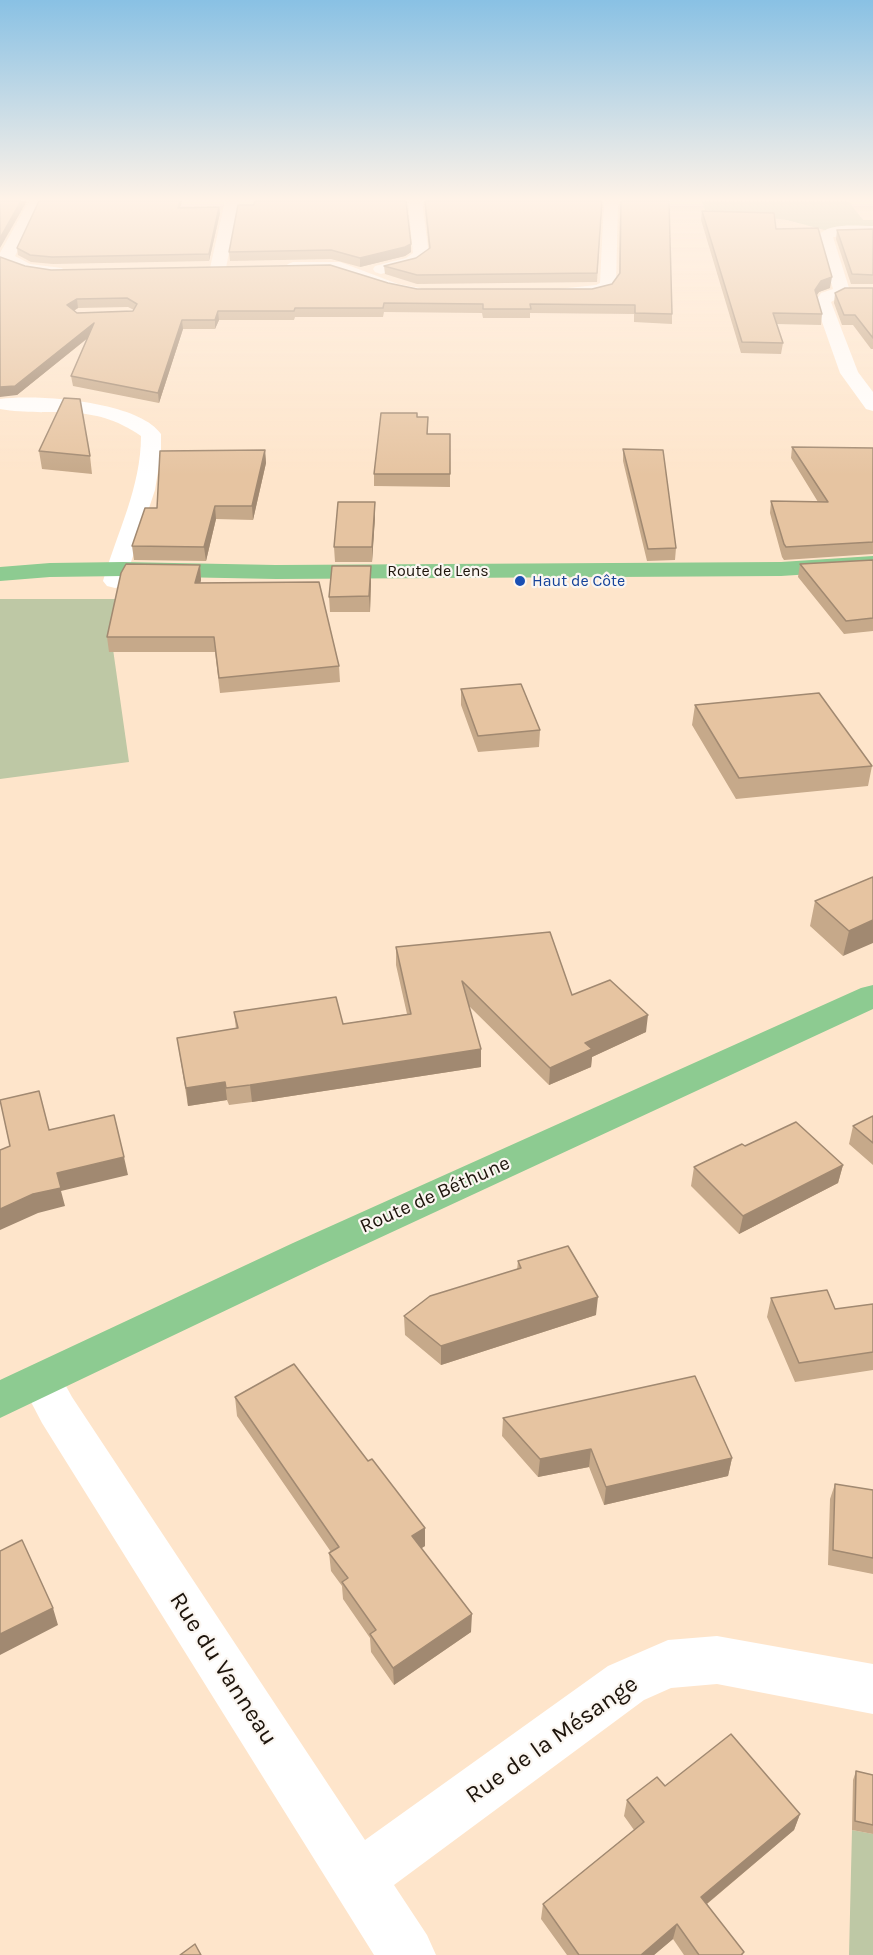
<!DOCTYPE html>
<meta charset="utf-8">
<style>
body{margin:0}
canvas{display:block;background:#fee5cb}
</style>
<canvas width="873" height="1955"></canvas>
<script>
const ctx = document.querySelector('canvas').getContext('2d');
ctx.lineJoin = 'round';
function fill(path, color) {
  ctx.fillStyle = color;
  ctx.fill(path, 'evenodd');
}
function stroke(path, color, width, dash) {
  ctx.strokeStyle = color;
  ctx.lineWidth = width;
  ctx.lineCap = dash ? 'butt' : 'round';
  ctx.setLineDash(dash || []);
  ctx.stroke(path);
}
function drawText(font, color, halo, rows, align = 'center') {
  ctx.font = font + ' Karla,sans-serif';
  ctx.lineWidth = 4.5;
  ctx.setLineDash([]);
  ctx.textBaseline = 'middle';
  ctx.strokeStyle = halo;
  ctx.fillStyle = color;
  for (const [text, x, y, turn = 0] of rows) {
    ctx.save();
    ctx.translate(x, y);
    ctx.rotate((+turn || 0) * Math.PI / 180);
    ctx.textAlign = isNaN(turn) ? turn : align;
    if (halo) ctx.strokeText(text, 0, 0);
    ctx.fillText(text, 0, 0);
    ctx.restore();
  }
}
fill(new Path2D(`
 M702,201H848L863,220H873V230L832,232L787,220L705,210Z
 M0,599H121L112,642L129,762L0,779Z
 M852,1830L873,1834V1955H849Z`), '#bec8a5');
fill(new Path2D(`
 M29,201H43L15,256L30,264L62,268L64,271L62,274L27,273L0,263V253Z
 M225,201H239L226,268L218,273L210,268Z
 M408,201H422L429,255L416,264L381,274L375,272L373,269L375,266L406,258L413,253Z
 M604,201H618L616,285L599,295H559L557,292L559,289L596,285L600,283Z
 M873,226V234L833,237L850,291L831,302L858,372L873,392V411L866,409L840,373L815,302L821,293L833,289L818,236C828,222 857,226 873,226Z
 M293,262H340L398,284L420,288L422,291L414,296L389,291L338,272L288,270L285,267L288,264Z
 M0,399C37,394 138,401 161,434V453L155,490L123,586L115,588L107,586L103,581C117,533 141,487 141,436C91,401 54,418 0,409Z
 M41,1363L56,1368L72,1397L365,1840L608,1666L668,1640L717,1636L873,1664V1714L717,1684L671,1688L644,1700L394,1885L427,1935L436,1955H374L42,1423L20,1381L26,1368Z`), '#fff');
fill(new Path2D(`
 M873,556V570L781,576L276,579L123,576L50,577L0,581V567L50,563L123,562L276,565L781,562Z
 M873,985V1009L321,1265L0,1418V1380L293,1243L861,988Z`), '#8dcb91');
fill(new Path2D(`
 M39,201H182L180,207H219L220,213L209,261L53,264L31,262L18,255L17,248Z
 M424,201H602L597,282L417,284L385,274L384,266L416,258L429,249Z
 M620,201L672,314V324L634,322V314L530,313V318H483L482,313L384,312L383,317H295L294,320H219L215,329H183L159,403L73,386L71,376L88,338L17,395L25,266L51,270L388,283L417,289H592L612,284L619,274ZM128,307L134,310L133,311L77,313L74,311L78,308Z
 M254,205L411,244V252L405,256L360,267L331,259L230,261L229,252Z
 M702,211L776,229L830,288L819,292L816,296L822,314L821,325L776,324L783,343L781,354L741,353L701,220Z
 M873,229V284H851L836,239L837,230Z
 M873,288V349H871L853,325H842L834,303L835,293Z
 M417,417L428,434H450V487L374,486V474Z
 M792,447L873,448V554L784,560L782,557L770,513L771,501L818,502L791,458Z
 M623,449L676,548L675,560L647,561L623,461Z
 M265,450L266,463L253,520L216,519L206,561L134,560L132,546L157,508Z
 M39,451L90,456L92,474L42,469Z
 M375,517L372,562H335L334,547Z
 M873,560V631L844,634L798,577L800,564Z
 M200,565L201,580L200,583L339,666L340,682L220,693L215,652H109L107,637Z
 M371,566V581L370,612H330L329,597Z
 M461,689L540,730L539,747L478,752L461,705Z
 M695,705L872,766L868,786L736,799L692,725Z
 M873,877L843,956L810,926L815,901Z
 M396,947L572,995L646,1032L592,1057L591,1067L549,1085L469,1006L481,1049V1067L252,1102L229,1105L227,1100L188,1106L177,1038L236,1029L234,1012L343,1024L407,1014L396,965Z
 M873,1116V1165L849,1144L853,1126Z
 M745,1146L843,1165L838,1183L739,1234L691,1186L694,1167Z
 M518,1261L596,1315L441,1365L405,1335L404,1316L517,1270Z
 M771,1298L835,1309L873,1304V1370L795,1382L767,1317Z
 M235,1397L425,1546L421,1548L471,1632L394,1685L371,1652L370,1638L343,1599L342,1586L331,1571L329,1553L331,1552L237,1416Z
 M503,1418L732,1458L728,1476L604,1505L589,1467L538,1477L502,1436Z
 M835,1484L873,1490V1574L828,1565L830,1499Z
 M856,1771L873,1775V1834L852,1830L853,1780Z
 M665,1786L800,1814L794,1830L707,1904L743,1955H684L673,1939L654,1955H567L541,1919L543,1904L634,1830L624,1816L627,1800Z`), '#c6a98a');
fill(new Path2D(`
 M21,201H27L0,248V238Z
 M180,201H182L178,214V208Z
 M219,207L220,213L209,261V254Z
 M411,244V252L405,256L360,267V258Z
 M832,277L830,288L819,292L813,301L815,290L821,281Z
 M77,299L78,308L68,314L67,305Z
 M218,311L219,320L215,329V320Z
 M182,320L183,329L159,403L158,393Z
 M94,323L95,332L17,395L0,397V387Z
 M265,450L266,463L253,520L252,506Z
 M375,502V517L372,562V547Z
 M215,506L216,519L206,561L204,547Z
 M200,565L201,580L197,598L195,583Z
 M371,566V581L370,612L369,596Z
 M873,920V943L843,956L849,931Z
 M648,1015L646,1032L592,1057L591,1067L549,1085L550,1068L585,1043Z
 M481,1049V1067L252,1102L250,1085Z
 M225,1082L227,1100L188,1106L186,1088Z
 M124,1157L128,1175L61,1191L65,1206L38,1213L0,1230V1209L57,1173Z
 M843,1165L838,1183L739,1234L743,1216Z
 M598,1297L596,1315L441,1365V1346Z
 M591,1449L589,1467L538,1477L540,1459Z
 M732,1458L728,1476L604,1505L606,1487Z
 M425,1528V1546L413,1554L412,1536Z
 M53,1608L58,1625L0,1655V1634Z
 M472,1614L471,1632L394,1685L393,1668Z
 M800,1814L794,1830L697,1912L701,1897Z
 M677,1924L673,1939L654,1955H641Z`), '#a18971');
const building = new Path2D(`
 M0,201H21L0,238Z
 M39,201H180L178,208L219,207L209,254L52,257L30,255L17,248Z
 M255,201H406L411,244L405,247L360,258L331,250L229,252L238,205H254Z
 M425,201H602L597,273L417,275L384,266L416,258L430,248Z
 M621,201H669L672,314L635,313V305L530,304L531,309H483V304L384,303L383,308H295L294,311H218L215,320H182L158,393L71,376L94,323L15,386L0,387V257L25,266L51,270L330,265L388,283L417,289H592L612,284L620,273ZM127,298L137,304L133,311L77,313L67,305L77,299Z
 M702,211L774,213L776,229L818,228L832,277L821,281L815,290L822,314L773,313L783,343L742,342Z
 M873,229V275L852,274L837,230Z
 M845,288H873V338L855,315H844L835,293Z
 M64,398L80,399L90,456L39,451Z
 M381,413H417V417H428L427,434H450V474H374Z
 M792,447L873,448V542L786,547L784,544L771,501L828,502Z
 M623,449L663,450L676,548L648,549Z
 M265,450L252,506H215L204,547L132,546L145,508H157L160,451Z
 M338,502H375L372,547H334Z
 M873,560V618L846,621L800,564Z
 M126,564L200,565L195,583L319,582L339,666L219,678L214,637H107L121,573Z
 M332,566H371L369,596L329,597Z
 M521,684L540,730L478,736L461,689Z
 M819,693L872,766L739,778L695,705Z
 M873,877V920L849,931L815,901Z
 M550,932L572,995L610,980L648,1015L585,1043L592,1049L550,1068L462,981L481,1049L250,1085L226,1088L225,1082L186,1088L177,1038L238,1028L234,1012L336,997L343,1024L411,1014L396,947Z
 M39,1091L49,1130L114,1115L124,1157L57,1173L61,1188L33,1194L0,1209V1150L10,1146L0,1100Z
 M873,1116V1143L853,1126Z
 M796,1122L843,1165L743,1216L694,1167L742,1144L745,1146Z
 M568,1246L598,1297L441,1346L404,1316L430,1296L521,1268L518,1261Z
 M827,1290L835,1309L873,1304V1352L799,1363L771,1298Z
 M294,1364L368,1461L372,1459L425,1528L412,1536L472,1614L393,1668L370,1634L376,1630L342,1582L348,1578L329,1553L339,1547L235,1397Z
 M695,1376L732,1458L606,1487L591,1449L540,1459L503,1418Z
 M835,1484L873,1490V1558L833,1550Z
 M22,1540L53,1608L0,1634V1551Z
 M731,1734L800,1814L701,1897L744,1952L741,1955H699L677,1924L641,1955H579L543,1904L644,1822L627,1800L657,1777L665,1786Z
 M856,1771L873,1775V1825L855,1821Z
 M195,1944L201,1955H180Z`);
fill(building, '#e6c4a1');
stroke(building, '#a18971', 1.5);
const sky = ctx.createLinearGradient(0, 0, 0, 475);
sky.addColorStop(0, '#89c1e4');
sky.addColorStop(0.42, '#fff3e8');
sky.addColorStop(1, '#fff3e800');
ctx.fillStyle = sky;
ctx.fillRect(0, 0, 873, 475);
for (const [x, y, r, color] of [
 [520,581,6,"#1a4fb4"]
]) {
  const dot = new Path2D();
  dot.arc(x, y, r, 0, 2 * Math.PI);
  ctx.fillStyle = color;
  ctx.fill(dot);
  stroke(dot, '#fbf6f1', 2);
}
drawText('16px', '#1d140b', '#fbf6f1', [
 ["Route de Lens",438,571]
]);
drawText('16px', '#164399', '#fbf6f1', [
 ["Haut de Côte",532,581]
], 'left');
drawText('20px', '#1d140b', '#fbf6f1', [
 ["Route de Béthune",435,1195,-24]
]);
drawText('24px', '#1d140b', '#fbf6f1', [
 ["Rue du Vanneau",223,1669,57],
 ["Rue de la Mésange",552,1740,-35]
]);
</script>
